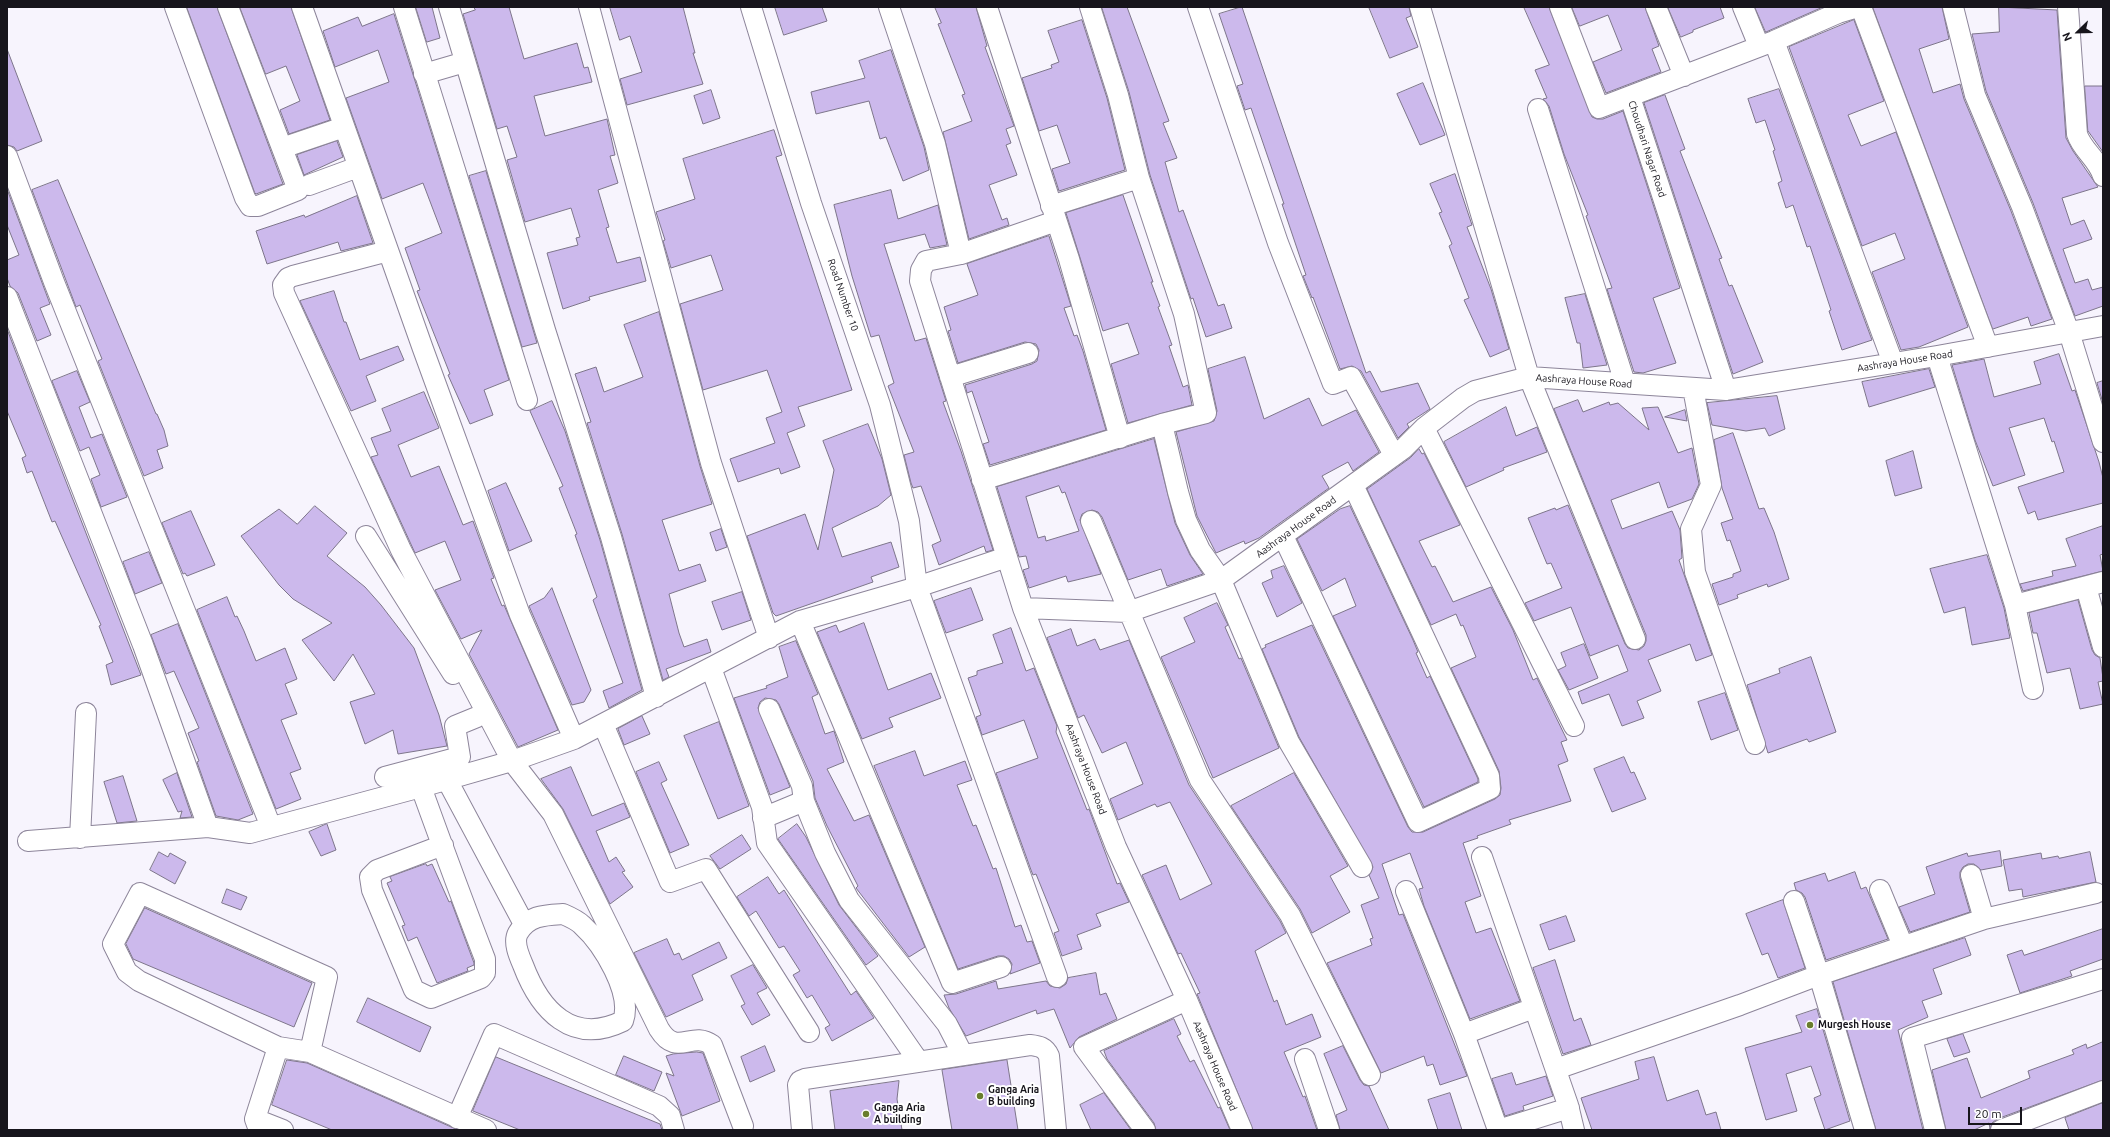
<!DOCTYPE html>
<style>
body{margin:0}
#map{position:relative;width:2110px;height:1137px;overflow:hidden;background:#f7f4fd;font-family:Ubuntu,sans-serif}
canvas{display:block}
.frame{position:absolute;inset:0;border:8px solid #17151c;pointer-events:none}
.north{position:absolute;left:2058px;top:12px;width:40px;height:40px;-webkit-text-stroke:3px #fff;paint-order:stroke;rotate:247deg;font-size:11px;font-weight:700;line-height:16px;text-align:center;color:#17151c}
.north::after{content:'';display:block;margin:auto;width:14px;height:18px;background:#17151c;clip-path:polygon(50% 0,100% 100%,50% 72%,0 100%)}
.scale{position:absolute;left:1968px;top:1107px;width:54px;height:18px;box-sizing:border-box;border:2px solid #17151c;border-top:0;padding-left:5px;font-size:12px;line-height:14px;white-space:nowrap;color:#17151c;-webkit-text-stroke:3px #fff;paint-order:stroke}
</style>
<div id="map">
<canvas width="2110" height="1137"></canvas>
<div class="frame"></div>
<div class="north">N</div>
<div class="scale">20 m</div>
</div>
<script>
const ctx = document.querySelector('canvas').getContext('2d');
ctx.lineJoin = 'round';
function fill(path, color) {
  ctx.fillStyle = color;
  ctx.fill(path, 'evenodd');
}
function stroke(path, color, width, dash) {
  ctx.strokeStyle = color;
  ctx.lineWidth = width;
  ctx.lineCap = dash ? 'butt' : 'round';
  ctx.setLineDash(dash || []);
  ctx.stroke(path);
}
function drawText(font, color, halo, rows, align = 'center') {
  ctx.font = font + ' Ubuntu,sans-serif';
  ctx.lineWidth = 4;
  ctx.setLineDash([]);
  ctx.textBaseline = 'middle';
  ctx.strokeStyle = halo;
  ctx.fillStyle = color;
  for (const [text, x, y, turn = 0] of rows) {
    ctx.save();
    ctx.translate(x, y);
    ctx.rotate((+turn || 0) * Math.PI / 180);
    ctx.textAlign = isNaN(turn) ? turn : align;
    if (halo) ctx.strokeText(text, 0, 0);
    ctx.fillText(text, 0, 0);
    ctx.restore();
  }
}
const building = new Path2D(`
 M187,7H217L283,184L256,194L255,193Z
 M240,7H291L330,120L289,134L280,110L300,101L286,66L266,74Z
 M416,7H432L440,38L427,42Z
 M474,7H509L524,59L577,43L584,68L588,67L592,82L534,96L545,136L607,119L615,155L610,156L618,183L598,190L609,227L606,228L617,263L640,257L646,281L589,297L590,300L563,309L547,253L578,245L576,238L580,237L571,208L525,222L507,160L517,157L507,126L497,129L463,14L475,10Z
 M610,7H683L695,53H693L703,84L627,105L620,79L642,72L630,36L620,40Z
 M775,7H822L827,21L784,35Z
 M935,7H976L987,46L985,47L1014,126L1006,129L1011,143L1006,145L1017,175L989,185L1002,220L1007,218L1009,225L969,239L943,132L972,121L962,95L965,94L938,24L941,23Z
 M1102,7H1127L1169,121L1163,123L1177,158L1165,162L1179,212L1183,210L1218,306L1224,304L1232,328L1206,337L1193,298L1191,299L1150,175L1129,92Z
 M1242,7L1366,373L1370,371L1381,392L1418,383L1430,409L1407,424L1409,427L1398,438L1361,371L1352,366L1340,369L1313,297L1312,298L1303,276L1306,275L1282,204H1284L1251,108L1245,110L1237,86L1243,84L1219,14Z
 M1369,7H1409L1411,16L1406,18L1418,47L1390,58Z
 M1524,7H1549L1592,117L1597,119H1603L1623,111L1680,288L1653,298L1676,363L1643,373L1634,372L1607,289L1612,288L1586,216L1588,215L1564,154L1549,106L1543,99L1547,98L1535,70L1549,65Z
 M1572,7H1645L1659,46L1652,49L1661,72L1606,93L1593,62L1622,50L1608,15L1580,26Z
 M1668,7H1720L1724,18L1693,30V32L1681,37Z
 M1755,7H1823L1766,32Z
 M1873,7H1942L1949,39L1919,49L1933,93L1960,84L1964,99L2011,211L2052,319L2031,326L2028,317L1993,329Z
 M1999,7L2057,10L2066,138L2073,151L2098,187L2062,198L2071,225L2084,220L2092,239L2063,249L2075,283L2088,279L2092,290L2103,287V306L2075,316L2033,203L1986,91L1972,34L1999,32Z
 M394,14L509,380L484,390L493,415L470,424L448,375L450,374L417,291L420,290L405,248L442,233L423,183L382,199L346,98L389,82L378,50L335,67L323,31L358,17L362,26Z
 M1082,20L1107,98L1125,170L1059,191L1052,169L1070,163L1057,125L1039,131L1022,78L1052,68L1051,65L1059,62L1048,31Z
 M1854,20L1884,101L1848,115L1861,146L1896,132L1968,327L1919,347L1901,350L1872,272L1905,259L1895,233L1862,246L1789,47Z
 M7,49L42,141L17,151L14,147L7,145Z
 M891,50L924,147L929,170L903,181L886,137L880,139L869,101L816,114L811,92L865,78L859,61Z
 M1423,83L1445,135L1420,145L1397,94Z
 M2085,86H2103V152L2088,131Z
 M1779,89L1872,340L1842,350L1829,311L1831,310L1810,246L1807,247L1793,205L1786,208L1778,183L1782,181L1773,151L1775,150L1765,120L1756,123L1748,99Z
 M711,90L720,118L703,124L694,96Z
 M1665,95L1685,149L1680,151L1722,258L1719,259L1729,286L1732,285L1763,362L1733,374L1644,103Z
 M774,130L782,155L776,157L852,390L798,407L805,426L787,433L800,467L781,474L779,468L738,482L730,459L775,443L766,418L782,412L767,370L703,390L680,304L723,290L711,255L671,268L663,241L665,240L656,212L695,199L683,159Z
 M337,141L343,157L304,175L297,155Z
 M486,171L537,343L522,347L469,176Z
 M1455,174L1472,225L1467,227L1491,289L1509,349L1490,357L1464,300L1469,298L1449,246L1452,244L1439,213L1442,212L1430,184Z
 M58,180L156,414H157L164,430L168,446L157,450L163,468L144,476L98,361L102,359L80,305L76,307L32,190Z
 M7,189L50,304L40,308L51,335L37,341L18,293L10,286L7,278V260L19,255L7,225Z
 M891,190L898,219L938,205L947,245L930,248L925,234L884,244L915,341L926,338L946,401L943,402L961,451L993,550L986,552L984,546L939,565L932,545L941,541L921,486L913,488L911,483L904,455L914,452L888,386L894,383L879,335L871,337L852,276L834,205Z
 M1123,195L1153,282H1151L1160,306L1158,307L1172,345L1169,346L1183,387L1188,385L1192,405L1128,423L1111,364L1139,354L1128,323L1103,331L1066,213Z
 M357,196L373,243L341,251L338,242L267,264L256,231L304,215L305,217Z
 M1049,236L1071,306L1064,308L1074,336L1077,335L1083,351L1106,430L990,465L983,444L989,442L972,391L967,393L965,385L1032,364L1037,361L1039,350L1036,344L1025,342L958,363L948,331L951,330L944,307L978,295L967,264Z
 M334,291L344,322H346L360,360L398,346L404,360L366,376L376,401L351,411L300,301Z
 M1585,294L1607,365L1583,368L1580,343H1577L1565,298Z
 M659,312L700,466L712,504L662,520L679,571L700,564L706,581L669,594L679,633L684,647L707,639L711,652L666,669L669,677L663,680L622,534L587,423L591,422L575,374L596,367L604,392L643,377L624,325Z
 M7,329L15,350L141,675L111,685L106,665L113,662L99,626L101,625L55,521L52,522L32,471L27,473L22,458L26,456L7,411Z
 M2059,354L2072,391L2075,390L2099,462L2103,478V503L2038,520L2035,511L2028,514L2018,487L2064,472L2054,441L2052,442L2044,418L2009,428L2025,475L1993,486L1975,440L1952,365L1984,359L1994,397L2041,384L2034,362Z
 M1245,357L1264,419L1309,398L1322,426L1356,410L1379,452L1353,471L1348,462L1322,476L1329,488L1259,538L1245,544L1244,541L1216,553L1197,516L1176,432L1214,421L1217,411L1208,369Z
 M1929,369L1935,387L1869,407L1862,382Z
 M77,371L90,402L79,407L91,438L102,434L127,497L101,507L91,479L100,475L89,447L80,451L52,381Z
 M2103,381V403L2097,383Z
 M424,392L439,428L398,445L411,477L439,466L463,525L473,521L494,578L491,579L502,606L504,605L558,730L518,747L469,654L482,630L461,639L435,590L461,580L445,541L415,553L371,457L378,455L371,438L391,431L382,409Z
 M1777,396L1785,429L1769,436L1765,428L1746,431L1712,425L1707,403Z
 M1578,400L1583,412L1609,402L1610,405L1618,403L1649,430L1642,408L1658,407L1678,453L1692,448L1699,484L1692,499L1668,508L1659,482L1611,500L1622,529L1672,511L1680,530L1682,558L1679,560L1712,655L1696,661L1690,644L1648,660L1661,691L1637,701L1644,718L1622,726L1609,694L1582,704L1578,692L1628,671L1618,645L1590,656L1571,607L1534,621L1525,603L1562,588L1551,563L1547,564L1528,518L1555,508L1556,510L1568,505L1625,644L1628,648L1639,650L1644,646L1646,641V635L1554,409Z
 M552,401L565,431L600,540L642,690L609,708L603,691L623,683L593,600L597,597L575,535L577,534L559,488L563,486L530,411Z
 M1506,407L1516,436L1537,427L1547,452L1503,468L1504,470L1466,487L1444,442Z
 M1685,410L1687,421L1665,417Z
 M868,424L882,459L891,495L878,506L832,528L842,557L891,542L899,567L871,577L873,582L776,616L773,613L747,536L805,514L818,550L834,470L823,441Z
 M1733,433L1759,509L1764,508L1774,532L1789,579L1768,587L1767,584L1737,595L1738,598L1719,605L1712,584L1733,577V574L1741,571L1730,540L1727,541L1721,523L1733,519L1722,488L1714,440Z
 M1154,439L1175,523L1190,555L1203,574L1167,586L1161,569L1128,580L1102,517L1098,512L1092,510L1082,514L1080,520L1101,574L1068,582L1066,576L1029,588L1023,570L1029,568L1026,556L1019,557L997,487ZM1059,486L1062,493L1065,492L1079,531L1046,541L1045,536L1038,538L1026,497Z
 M1419,449L1422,454L1424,453L1460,525L1419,541L1432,567L1435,566L1453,602L1491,587L1513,630L1533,680L1537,678L1567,740L1561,742L1568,761L1558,765L1571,801L1509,820L1511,824L1477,836L1478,838L1463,843L1481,896L1465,902L1476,933L1491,928L1520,1001L1470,1019L1424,906L1419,889L1423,888L1410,853L1382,864L1399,915L1403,914L1467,1076L1440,1085L1433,1064L1427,1066L1424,1056L1381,1073L1327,963L1372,945L1370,939L1373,938L1361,905L1379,898L1369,875L1373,867L1299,737L1262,649L1266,647L1265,645L1312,625L1408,827L1412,832H1423L1495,799L1500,795L1501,788L1499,771L1451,668L1476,657L1463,625L1461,626L1456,614L1431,625L1367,489L1410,458Z
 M1913,451L1922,488L1895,496L1886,461Z
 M506,483L532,541L509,551L488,491Z
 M315,506L347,533L327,556L365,587L381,605L414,648L439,715L447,746L398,754L393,730L365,744L350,702L375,694L353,654L334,681L302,640L332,623L293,599L279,585L241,536L279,509L297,524Z
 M1350,506L1413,640L1418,652L1416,653L1427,678L1430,676L1478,779V782L1424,807L1333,616L1356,606L1345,578L1322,591L1297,539L1340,509Z
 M191,511L215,565L187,576L185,573L183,574L162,523Z
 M2103,526V554L2100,555L2103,571L2023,591L2020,584L2053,576L2052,571L2076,566L2066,539Z
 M721,529L727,547L716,551L710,533Z
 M149,552L162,583L135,594L123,562Z
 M1987,555L2004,608L2010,638L1972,645L1965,607L1944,613L1930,569Z
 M1284,566L1302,603L1277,617L1262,583L1273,578L1271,571Z
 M552,588L591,690L584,702L572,705L529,606L544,598Z
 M971,588L983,620L946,633L934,601Z
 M742,592L751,620L722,630L712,602Z
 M227,597L235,617L237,616L244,631L256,661L285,648L297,679L285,684L297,714L281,720L301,769L290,773L301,799L276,809L197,610Z
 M2078,600L2092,650L2095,655L2100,658L2103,678V681L2098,682L2103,704L2080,709L2070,668L2047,673L2037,633H2033L2029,613Z
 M1217,603L1228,625L1225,627L1239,659L1241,658L1279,748L1213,778L1161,657L1195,642L1184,618Z
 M864,623L888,690L931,673L941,698L889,718L893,727L862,739L817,632L836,625L839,632Z
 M178,624L253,814L238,820L216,816L197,762L199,761L188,733L199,728L174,671L166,674L151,635Z
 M1011,628L1026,671L1034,668L1057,726L1056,732L1087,810L1089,809L1117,884L1120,883L1129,902L1096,914L1101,926L1077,935L1082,949L1062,956L1054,933L1059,931L1036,874L1033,875L1031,870L996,773L1038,758L1024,720L982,735L976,717L981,715L968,678L977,675V671L1003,663L993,635Z
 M1071,629L1077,646L1095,639L1100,650L1129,640L1189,785L1280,921L1286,933L1255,951L1274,1002L1277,1000L1286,1025L1312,1014L1321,1037L1284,1052L1303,1097L1305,1096L1317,1130H1253L1197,994L1200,993L1181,953L1178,954L1142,875L1166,865L1180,900L1212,884L1170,802L1157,807L1155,804L1118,820L1110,799L1143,784L1126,742L1102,753L1084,715L1078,718L1047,638Z
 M796,641L818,694L812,697L825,734L834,731L844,762L827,769L854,821L869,815L925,947L909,957L856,888L858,886L827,826L815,798L813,781L779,704L776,700L765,698L760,702L758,708L790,787L770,795L734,698L767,688L766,686L788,677L779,647Z
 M1584,644L1598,678L1569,690L1558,670L1566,666L1561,653Z
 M1811,657L1836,732L1809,742L1807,739L1768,753L1747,685L1780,673L1779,669Z
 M1725,693L1738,730L1711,740L1698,702Z
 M642,716L650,734L624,745L618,729Z
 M719,722L749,806L718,819L684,736Z
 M915,751L924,776L965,761L972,780L957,785L973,826L976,825L993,869L996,868L1015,927L1021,925L1027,942L1032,941L1040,963L1010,974L1012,964L1009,959L1004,956H998L958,969L874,766Z
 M1624,757L1631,773L1634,772L1646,799L1612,812L1594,769Z
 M659,762L667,780L661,783L689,845L670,853L636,772Z
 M571,767L592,816L624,803L630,817L596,831L609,862L616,857L625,871L622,872L633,887L610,904L563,809L541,779Z
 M177,773L192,817L180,818L182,811L178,812L163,780Z
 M1294,773L1348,866L1330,876L1350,912L1312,933L1300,909L1231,806Z
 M123,776L137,821L117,823L104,782Z
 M327,824L336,850L321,856L309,832Z
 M797,824L806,837L839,905L878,956L866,965L778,839Z
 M742,835L751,849L720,869L710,856Z
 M2000,851L2002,866L1981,870L1974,864H1968L1963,867L1960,872V878L1970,912L1910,932L1899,907L1935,894L1926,867L1967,853L1968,856Z
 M159,852L168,857L170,853L186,862L175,884L150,870Z
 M2090,852L2096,882L2023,897L2022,889L2009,891L2003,860L2041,853L2042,859L2058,856L2059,858Z
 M426,864L427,866L432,864L449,902L451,901L474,963V965L467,968L468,971L437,983L417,937L408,941L402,926L405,925L387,883L392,881L390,877Z
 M1855,872L1861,889L1866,887L1888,939L1826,960L1805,897L1802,893L1796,890L1794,883L1825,873L1828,881Z
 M768,877L779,894L784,890L851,995L856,991L874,1018L832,1041L825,1028L830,1025L812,995L807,998L793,975L800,971L784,946L779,948L756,911L749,916L737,897Z
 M227,889L247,897L241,910L222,903Z
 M1783,900L1805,968L1778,978L1768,953L1762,955L1746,914Z
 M145,908L312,983L294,1027L133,959L126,944Z
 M1566,916L1575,941L1549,950L1540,925Z
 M2103,929V959L2070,971L2072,976L2020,993L2007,955L2022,950L2024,955Z
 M1965,938L1971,955L1933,969L1942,994L1922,1001L1928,1017L1898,1030L1923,1130H1876L1833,982Z
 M667,939L674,955L679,953L682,960L719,942L727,958L692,975L703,1000L666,1017L634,953Z
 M1555,960L1574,1021L1581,1018L1591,1045L1563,1054L1533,968Z
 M753,965L767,988L757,993L770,1015L752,1025L741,1006L745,1004L731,976Z
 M1096,973L1100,995L1106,993L1117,1019L1079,1037L1070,1048L1054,1009L1037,1014L1036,1010L966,1036L949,1008L944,995L956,994L996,981L998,989L1046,981L1050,986L1060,988L1066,984L1068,978Z
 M368,998L431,1027L420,1052L357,1022Z
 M1817,1009L1850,1121L1825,1130L1814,1098L1821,1095L1811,1066L1786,1074L1797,1111L1766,1120L1745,1048L1802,1032L1796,1016Z
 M1174,1019L1181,1034L1177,1036L1190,1062L1194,1060L1218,1108L1220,1107L1230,1130H1156L1154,1123L1107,1059L1104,1051Z
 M1963,1034L1970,1052L1954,1057L1947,1039Z
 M2103,1042V1080L1997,1119L1992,1123L1990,1129L1989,1123L1974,1130H1946L1932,1070L1967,1058L1981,1098L2030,1078L2028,1071L2074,1054L2072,1050L2086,1044L2087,1048Z
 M765,1046L775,1071L750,1082L741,1057Z
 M1343,1046L1360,1080L1364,1085L1369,1086L1389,1130H1340L1336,1115L1347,1110L1324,1054Z
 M697,1052L703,1053L720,1101L682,1116L666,1073L674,1076L666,1056L673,1054Z
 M624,1056L662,1072L654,1091L616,1075Z
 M496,1057L660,1124L662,1130H520L473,1111Z
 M1654,1057L1667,1101L1698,1090L1706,1115L1716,1112L1721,1130H1592L1581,1098L1639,1079L1635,1062Z
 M287,1060L307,1063L458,1130H332L272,1105Z
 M1007,1060L1018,1130H952L942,1070Z
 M1512,1073L1516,1085L1546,1076L1553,1096L1523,1106L1524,1110L1505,1116L1492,1079Z
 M899,1081L897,1099L902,1130H835L830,1091Z
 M1104,1093L1131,1130H1091L1080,1105Z
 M1450,1093L1462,1130H1438L1428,1100Z
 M2103,1103V1130H2069L2065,1118Z`);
fill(building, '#ccb9ec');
stroke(building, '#7d758a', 1);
const minor = new Path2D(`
 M175,7L245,198L250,206H258L298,190L228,7
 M302,7L423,349L520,615L574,739
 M404,7L527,400
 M449,7L545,330L611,537L656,697
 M589,7L711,463L769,638
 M751,7L811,203L880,405L909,521L917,587L1057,977
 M889,7L935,144L961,254L926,261L921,270L920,281L1023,608L1116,847L1187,1000L1242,1130
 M987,7L1069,259L1120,438
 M1198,7L1278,243L1333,384L1351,377L1394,455
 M1420,7L1529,377L1635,639
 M1560,7L1599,108L1774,41L1838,13L1858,7
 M1656,7L1684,76
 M1743,7L1759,46
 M1861,7L1988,347
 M1953,7L1975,95L2022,207L2069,332L2103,442
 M2068,7L2077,134C2082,150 2098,159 2103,176
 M1774,41L1893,363
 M424,74L465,62
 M1630,97L1726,390
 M1538,109L1625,383
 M282,148L344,127
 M7,156L54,282L271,827
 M309,185L358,167
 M1051,206L1139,178
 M388,251L293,276L288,278L283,285L284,293L401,550L512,761L553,814L659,1029C677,1058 691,1030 712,1045L743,1126
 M961,254L1056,221
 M7,297L143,645L208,827
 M1937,356L2015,605L2033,689
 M950,377L1028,353
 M1693,388L1711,485L1691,529L1695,572L1755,744
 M1162,424L1178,492L1186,520L1200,550L1221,580L1289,742L1362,867
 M1424,428L1574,726
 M982,480L1162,424L1206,413L1184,314L1139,178L1118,95L1090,7
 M1091,521L1200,780L1290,915L1370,1075
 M366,536L453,674
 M1283,536L1418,822L1490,789L1489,776L1353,485
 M2086,587L2103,647
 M2015,605L2103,582
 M1023,608L1128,612L1221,580L1403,449L1424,428L1463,398L1475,391L1529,377L1726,390L1937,356L2103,326
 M800,621L952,983L1001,967
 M711,668L762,807L767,843L919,1062
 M769,709L802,786L804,801L825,853L849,900L947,1024L963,1055
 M603,724L670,882L706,869L809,1032
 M385,777L460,757L455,726L477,717
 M447,780L524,924
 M421,787C442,845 463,902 485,959V973L481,978L431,998L414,990L372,890L370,877L377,870L443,845
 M763,818L804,801
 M80,838L86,713
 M28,841L208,827L250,833L421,787L512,761L574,739L800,621L917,587L1007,557
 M1482,857L1568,1105L1574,1130
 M1971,875L1984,919
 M1880,890L1903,946
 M1406,891L1464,1034L1498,1130L1569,1108
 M1794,901L1819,975L1865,1130
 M563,914C570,917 577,920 582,925C603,944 633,993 623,1021C572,1046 540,1010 523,965C519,956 513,942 518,933C528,915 546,915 563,914Z
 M1464,1034L1534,1008
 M310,1052L327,977L140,893L113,944L127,972L139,981L278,1047L310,1052L486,1130
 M1305,1059L1329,1130
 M1556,1069L1740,1005L1819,975L1984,919L2096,893
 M457,1118L494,1034L659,1106L670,1116L674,1130
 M255,1119L283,1130
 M259,1130L255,1119L278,1047
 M802,1130L798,1085L800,1081L805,1079L1030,1045C1039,1046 1045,1047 1049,1056L1056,1130
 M1145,1130L1084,1047L1187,1000
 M1935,1130L1912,1038L2103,979
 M2001,1130L2103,1091`);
stroke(minor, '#8d859a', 22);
stroke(minor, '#fff', 20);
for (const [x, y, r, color] of [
 [1810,1025,4,"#697d2d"],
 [980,1096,4,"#697d2d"],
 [866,1114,4,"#697d2d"]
]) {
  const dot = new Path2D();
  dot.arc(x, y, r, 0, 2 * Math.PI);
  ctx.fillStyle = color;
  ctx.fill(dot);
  stroke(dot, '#fff', 1.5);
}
drawText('10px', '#17151c', '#fff', [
 ["Choudhari Nagar Road",1647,149,72],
 ["Road Number 10",843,295,71],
 ["Aashraya House Road",1905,361,-9],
 ["Aashraya House Road",1584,381,4],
 ["Aashraya House Road",1296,527,-36],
 ["Aashraya House Road",1086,769,69],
 ["Aashraya House Road",1215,1066,67]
]);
drawText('bold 10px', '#17151c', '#fff', [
 ["Murgesh House",1818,1025],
 ["Ganga Aria",988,1090],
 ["B building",988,1102],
 ["Ganga Aria",874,1108],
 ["A building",874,1120]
], 'left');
</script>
